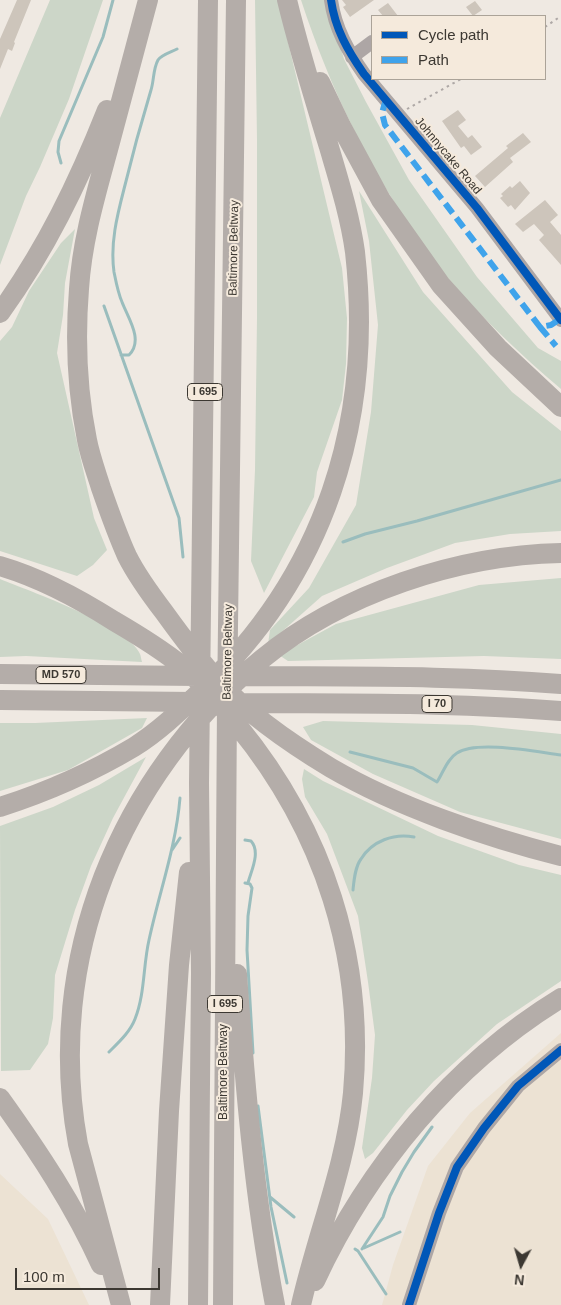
<!DOCTYPE html>
<style>
body{margin:0}
#map{position:relative;width:561px;height:1305px;overflow:hidden;background:#efe9e2;font-family:Helvetica,sans-serif}
canvas{display:block}
.legend{position:absolute;left:371px;top:15px;width:175px;height:65px;box-sizing:border-box;background:#f5eadc;border:1px solid #aba398;margin:0;padding:6px 9px;list-style:none;font-size:15px;color:#3c3832}
.legend li{display:flex;align-items:center;gap:10px;height:25px}
.legend b{width:25px;border:1px solid #aba398}
.north{position:absolute;left:496px;top:1240px;width:50px;height:50px;-webkit-text-stroke:4px #f5eadc;paint-order:stroke;rotate:186deg;font-size:14px;font-weight:700;line-height:20px;text-align:center;color:#3c3832}
.north::after{content:'';display:block;margin:auto;width:18px;height:22px;background:#3c3832;clip-path:polygon(50% 0,100% 100%,50% 72%,0 100%)}
.scale{position:absolute;left:15px;top:1268px;width:145px;height:22px;box-sizing:border-box;border:2px solid #3c3832;border-top:0;padding-left:6px;font-size:15px;line-height:18px;white-space:nowrap;color:#3c3832;-webkit-text-stroke:4px #f5eadc;paint-order:stroke}
</style>
<div id="map">
<canvas width="561" height="1305"></canvas>
<ul class="legend">
<li><b style="height:6px;background:#0057b8"></b>Cycle path</li>
<li><b style="height:6px;background:#3fa3eb"></b>Path</li>
</ul>
<div class="north">N</div>
<div class="scale">100 m</div>
</div>
<script>
const ctx = document.querySelector('canvas').getContext('2d');
ctx.lineJoin = 'round';
function fill(path, color) {
  ctx.fillStyle = color;
  ctx.fill(path, 'evenodd');
}
function stroke(path, color, width, dash) {
  ctx.strokeStyle = color;
  ctx.lineWidth = width;
  ctx.lineCap = dash ? 'butt' : 'round';
  ctx.setLineDash(dash || []);
  ctx.stroke(path);
}
function drawText(font, color, halo, rows, align = 'center') {
  ctx.font = font + ' Helvetica,sans-serif';
  ctx.lineWidth = 4;
  ctx.setLineDash([]);
  ctx.textBaseline = 'middle';
  ctx.strokeStyle = halo;
  ctx.fillStyle = color;
  for (const [text, x, y, turn = 0] of rows) {
    ctx.save();
    ctx.translate(x, y);
    ctx.rotate((+turn || 0) * Math.PI / 180);
    ctx.textAlign = isNaN(turn) ? turn : align;
    if (halo) ctx.strokeText(text, 0, 0);
    ctx.fillText(text, 0, 0);
    ctx.restore();
  }
}
fill(new Path2D(`
 M561,1033V1305H382L393,1265L428,1166L470,1113Z
 M0,1174L48,1219L89,1305H0Z`), '#ece2d3');
fill(new Path2D(`
 M50,0H103L69,99L40,167L26,196L0,265V118Z
 M255,0H278L342,268L347,318L346,364L342,400L317,472L314,497L264,593L251,561L255,470L257,318V140Z
 M301,0H326L344,59L366,102L409,180L477,277L538,348L561,361V389C522,356 484,320 450,281C441,270 433,258 425,247C370,173 330,88 301,0Z
 M359,191L423,292L512,392L561,431V531L510,534L455,543L387,568L322,596L268,644L270,630L309,588L356,505L371,412L378,325L369,241Z
 M75,229L65,283L63,315L57,353L94,518L107,550L93,565L77,576L0,551V341L12,327L29,291L61,243Z
 M561,578V659L484,656L288,661L279,655L336,624L479,585Z
 M0,579C29,591 129,626 140,654C141,656 141,659 142,662L26,656L0,657Z
 M147,718L142,728L68,770L0,791V723H35Z
 M323,721L472,725L561,734V839L460,812L373,774L311,740L303,727Z
 M146,757L113,818L91,866L75,910L55,975L53,1018L48,1044L30,1070L1,1071L0,826L53,807L99,785Z
 M304,769L323,781L438,836L519,865L561,875V981L497,1024L434,1081L407,1110L373,1153L365,1159L362,1148L372,1078L375,1035L368,982L358,916L327,834L305,797L302,779Z`), '#ccd6c8');
stroke(new Path2D(`
 M61,163L58,152L59,141L103,37L113,0
 M104,306L179,518L183,557
 M121,355H129C144,340 128,318 122,302C118,293 116,282 114,272C110,244 117,216 124,189C132,156 141,123 151,90C154,81 153,69 158,60C161,55 171,52 177,49
 M343,542L365,534L417,521L561,480
 M350,752L413,768L437,782C443,773 447,759 457,753C477,740 537,752 561,755
 M245,840L251,841C261,852 251,871 248,883
 M172,850L180,838
 M245,883L250,884L252,888L248,916L247,950L253,1053
 M353,890C354,880 355,867 361,859C372,841 394,833 414,837
 M109,1052C119,1042 130,1032 135,1019C145,994 143,966 149,940C159,893 176,847 180,798
 M258,1106L271,1207L287,1283
 M270,1197L294,1217
 M364,1248L400,1232
 M355,1249L358,1251L386,1294
 M362,1249L383,1217L390,1196L402,1172L414,1152L432,1127`), '#9abdbd', 3);
fill(new Path2D(`
 M17,0H31L14,42L15,43L12,51L8,49L0,69V39Z
 M342,0H374L350,17L343,7L346,5Z
 M475,1L482,10L473,16L466,7Z
 M388,3L398,16H383L378,10Z
 M458,110L466,120L458,126L468,138L472,135L482,147L471,155L464,146L461,148L442,121Z
 M523,133L531,142L510,158L513,162L485,187L475,176L508,148L506,146Z
 M520,181L530,193L515,210L511,205L508,207L500,198L503,196L501,194L510,186L512,188Z
 M545,200L558,215L550,222L561,235V265L539,240L544,235L534,224L523,232L515,224Z`), '#cdc5bb');
stroke(new Path2D(`
 M545,27L561,16
 M407,109L461,79`), '#aea8a6', 2, [2.5, 4]);
stroke(new Path2D(`
 M331,0C335,29 348,51 364,74L477,208L561,320
 M352,57L372,42
 M409,1305L439,1213L457,1167L484,1128L518,1086L561,1050`), '#ada6a5', 14);
stroke(new Path2D(`
 M148,0C135,49 122,98 109,146C96,194 82,240 79,289C75,339 77,390 87,440C90,456 96,472 101,488C109,511 117,534 127,556C137,576 151,595 164,612C182,637 200,661 220,683C249,715 293,745 331,768C398,807 486,837 561,856
 M320,82L341,126L381,200L441,285L498,348L561,407
 M0,313C46,249 78,183 107,110
 M0,566C41,578 78,598 114,621C138,635 161,649 182,666C203,684 221,705 238,726C324,831 365,958 353,1093C346,1166 317,1234 301,1305
 M0,674L198,676
 M237,676C345,677 453,675 561,684
 M0,700L194,702
 M236,703C344,704 453,702 561,711
 M0,807C47,792 92,772 134,747C158,732 179,712 199,693C325,576 374,421 355,252C350,216 339,181 329,147C314,98 299,50 287,0
 M237,974C245,1085 254,1196 275,1305
 M0,1098C38,1151 74,1205 101,1265
 M315,1281C368,1167 453,1064 561,998
 M121,1305L78,1144C44,960 119,776 262,659C342,593 459,555 561,553
 M160,1305L169,1111L179,965L189,872
 M198,1305L201,973L199,783L208,0
 M223,1305L227,704L236,0`), '#b4ada9', 20);
stroke(new Path2D(`
 M386,99L382,113L385,125L540,327L551,325L560,319
 M540,327L556,346`), '#3fa3eb', 6, [12, 6]);
stroke(new Path2D(`
 M331,0C335,29 348,51 364,74L477,208L561,320
 M409,1305L439,1213L457,1167L484,1128L518,1086L561,1050`), '#0057b8', 8);
for (const [x, y, w] of [
 [205,392,35],
 [61,675,50],
 [437,704,30],
 [225,1004,35]
]) {
  const box = new Path2D();
  box.roundRect(x - w / 2, y - 8.5, w, 17, 4);
  ctx.fillStyle = '#f5eadc';
  ctx.fill(box);
  stroke(box, '#3c3832', 1);
}
drawText('bold 11px', '#3c3832', null, [
 ["I 695",205,392],
 ["MD 570",61,675],
 ["I 70",437,704],
 ["I 695",225,1004]
]);
drawText('12px', '#3c3832', '#f5eadc', [
 ["Johnnycake Road",448,156,50],
 ["Baltimore Beltway",234,248,-89],
 ["Baltimore Beltway",228,652,-89],
 ["Baltimore Beltway",224,1072,-90]
]);
</script>
